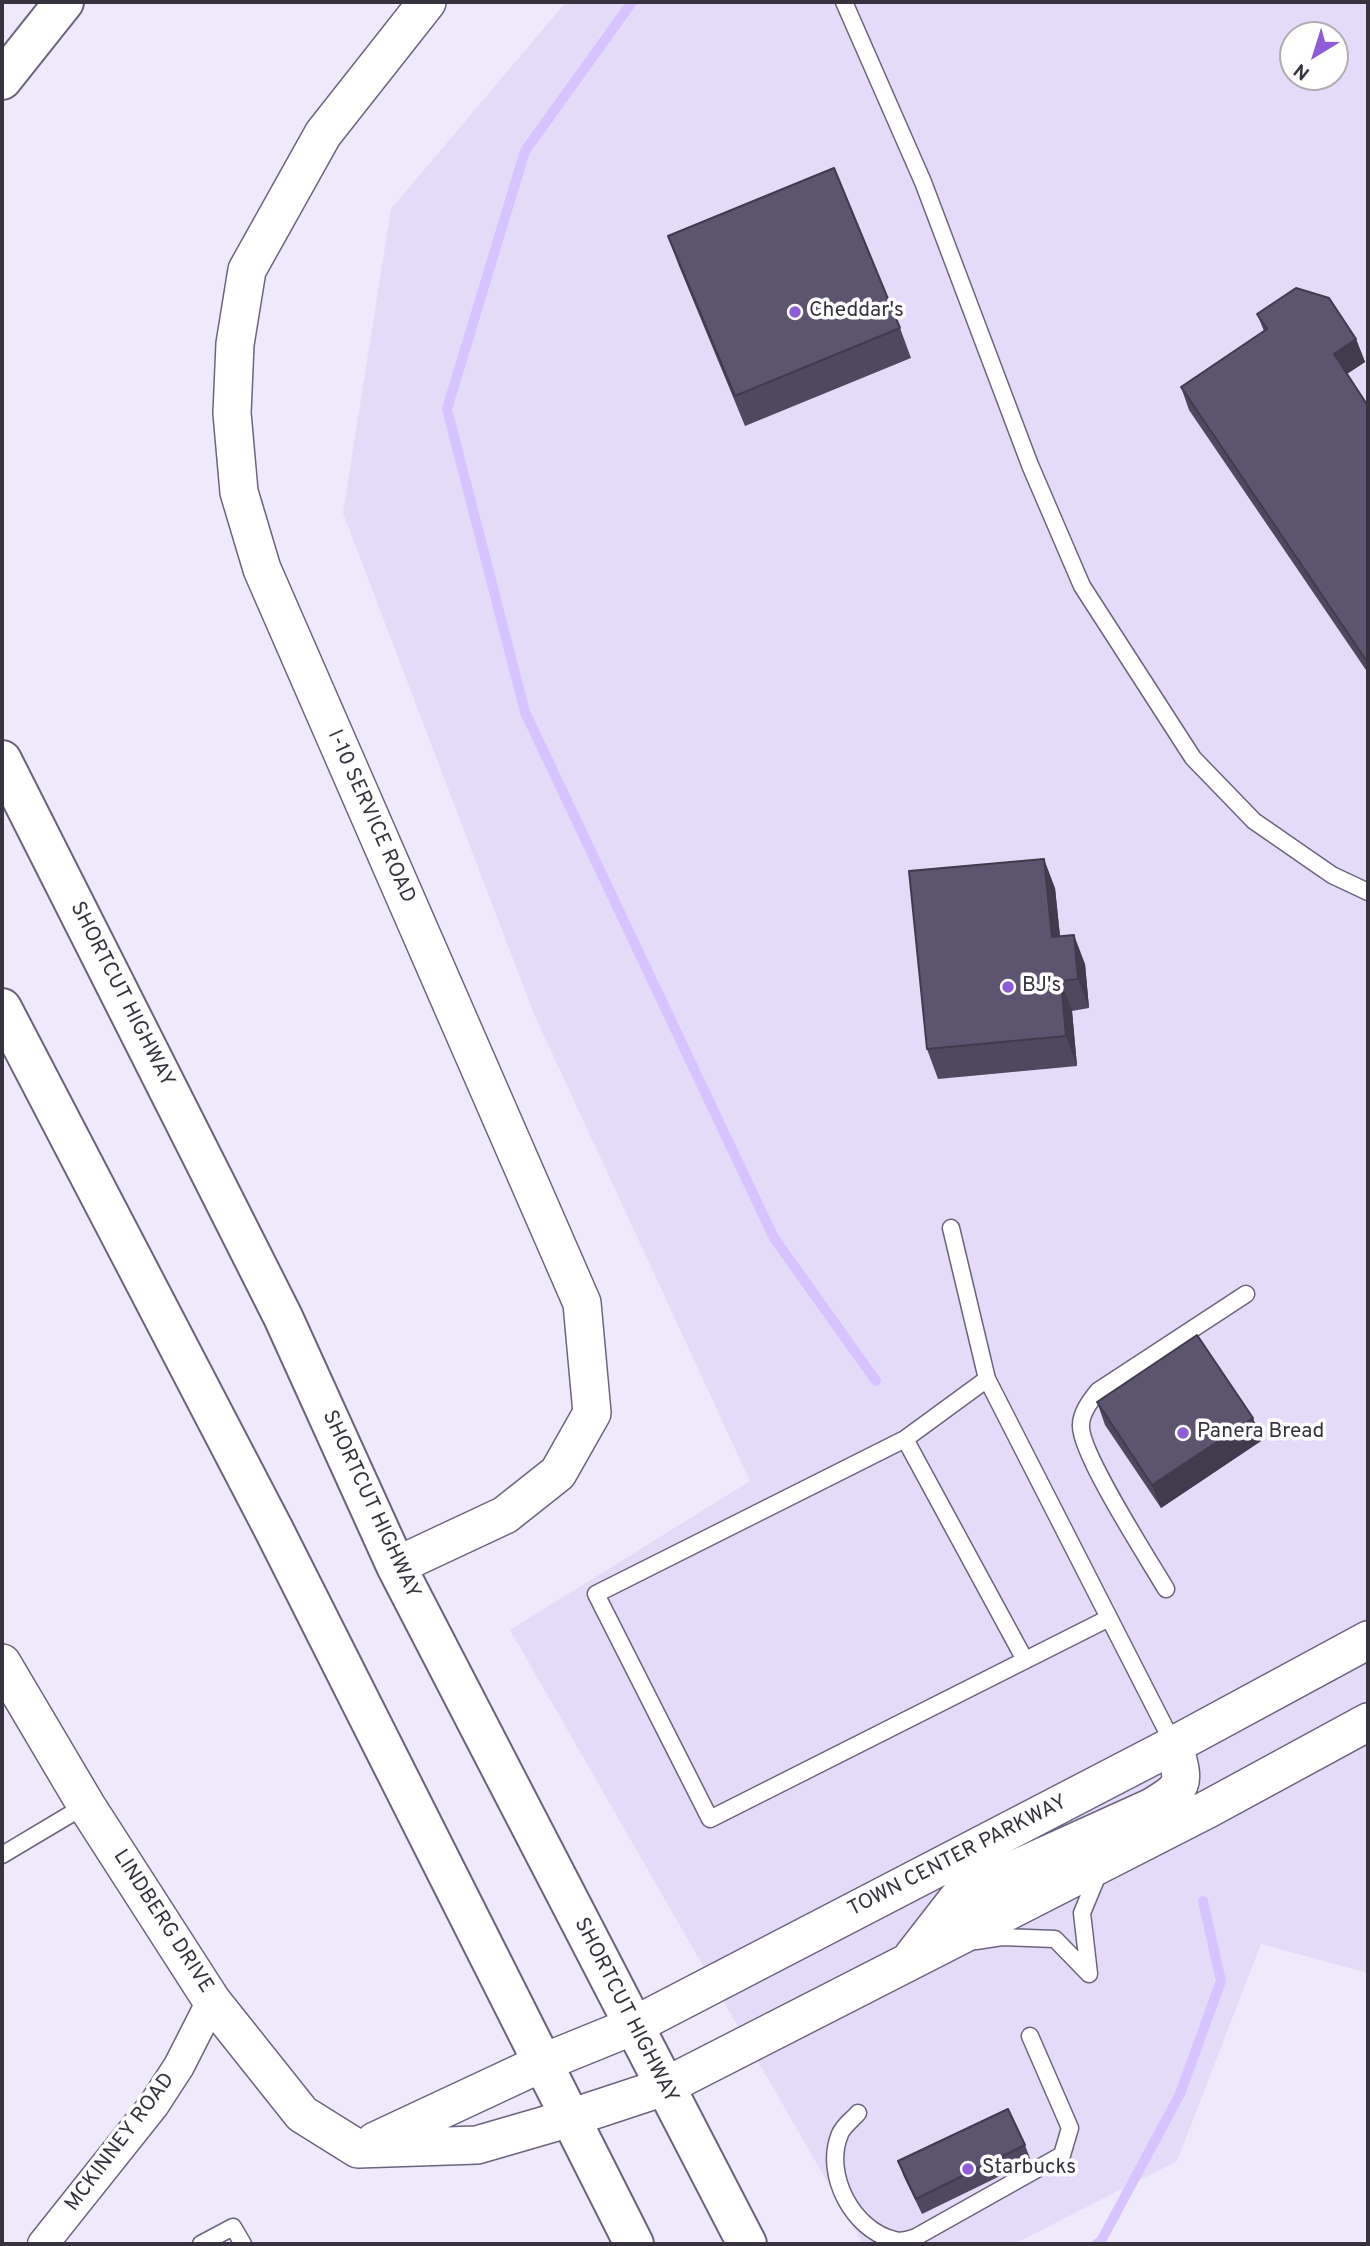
<!DOCTYPE html>
<style>
body{margin:0}
#map{position:relative;width:1370px;height:2246px;overflow:hidden;background:#efe9fc;font-family:Overpass,sans-serif}
canvas{display:block}
.frame{position:absolute;inset:0;border:4px solid #36323e;pointer-events:none}
.north{position:absolute;left:1279px;top:21px;width:70px;height:70px;box-sizing:border-box;background:#fff;border:2px solid #afadb2;border-radius:50%;rotate:218deg;font-size:19px;font-weight:700;line-height:28px;text-align:center;color:#36323e}
.north::after{content:'';display:block;margin:auto;width:24px;height:32px;background:#8e5cd5;clip-path:polygon(50% 0,100% 100%,50% 72%,0 100%)}
</style>
<div id="map">
<canvas width="1370" height="2246"></canvas>
<div class="frame"></div>
<div class="north">N</div>
</div>
<script>
const ctx = document.querySelector('canvas').getContext('2d');
ctx.lineJoin = 'round';
function fill(path, color) {
  ctx.fillStyle = color;
  ctx.fill(path, 'evenodd');
}
function stroke(path, color, width, dash) {
  ctx.strokeStyle = color;
  ctx.lineWidth = width;
  ctx.lineCap = dash ? 'butt' : 'round';
  ctx.setLineDash(dash || []);
  ctx.stroke(path);
}
function drawText(font, color, halo, rows, align = 'center') {
  ctx.font = font + ' Overpass,sans-serif';
  ctx.lineWidth = 7;
  ctx.setLineDash([]);
  ctx.textBaseline = 'middle';
  ctx.strokeStyle = halo;
  ctx.fillStyle = color;
  for (const [text, x, y, turn = 0] of rows) {
    ctx.save();
    ctx.translate(x, y);
    ctx.rotate((+turn || 0) * Math.PI / 180);
    ctx.textAlign = isNaN(turn) ? turn : align;
    if (halo) ctx.strokeText(text, 0, 0);
    ctx.fillText(text, 0, 0);
    ctx.restore();
  }
}
fill(new Path2D(`
 M566,2H1368V1973L1261,1944L1177,2161L1014,2244H863L510,1630L750,1481L534,1014L343,513L391,209ZM1293,35H1335V77H1293Z`), '#e4dbf9');
stroke(new Path2D(`
 M632,2L525,151L447,409L525,712L774,1238L876,1381
 M1097,2244L1101,2241L1180,2094L1221,1981L1203,1901`), '#d7c3ff', 10);
const service = new Path2D(`
 M844,2L923,182L1030,465L1082,586L1193,758L1254,821L1332,875L1368,892
 M951,1228L987,1379L1174,1745
 M987,1379L905,1439L596,1594L710,1819L1109,1618
 M905,1439L1025,1660
 M1166,1589C1149,1560 1079,1452 1081,1425C1081,1413 1090,1401 1098,1391L1246,1294
 M2,1855L86,1805
 M976,1941L1002,1937L1055,1939L1089,1974
 M1089,1974L1082,1913L1099,1872
 M858,2113C853,2119 843,2126 840,2134C823,2174 853,2231 895,2240C901,2242 910,2239 916,2237L1062,2155L1070,2128L1030,2036
 M201,2244L233,2227L243,2244`);
const minor = new Path2D(`
 M43,2244L153,2106L179,2066L212,2001`);
const tertiary = new Path2D(`
 M396,1566L505,1515L558,1473L592,1413L582,1303L262,569L239,492L232,413L235,344L247,270L323,134L427,2
 M2,1663L86,1805L212,2001L302,2114L358,2149L477,2145L570,2118L664,2087L1208,1809L1368,1722
 M913,1956L962,1893L1152,1807C1187,1786 1184,1783 1174,1745
 M375,2141L542,2063L633,2026L1174,1745L1368,1640`);
const secondary = new Path2D(`
 M2,760L283,1317L396,1566L747,2244
 M2,1008L274,1530L634,2244`);
const motorway = new Path2D(`
 M2,80L64,2`);
stroke(service, '#6c647e', 19);
stroke(minor, '#6c647e', 33);
stroke(tertiary, '#6c647e', 40);
stroke(secondary, '#6c647e', 42);
stroke(motorway, '#6c647e', 42);
stroke(service, '#fff', 16);
stroke(minor, '#fff', 30);
stroke(tertiary, '#fff', 37);
stroke(secondary, '#fff', 38);
stroke(motorway, '#fff', 38);
fill(new Path2D(`
 M668,236L900,328L911,358L745,426L679,266Z
 M1257,314L1356,339L1365,362L1347,374L1368,406V673L1189,410L1181,387L1264,331Z
 M1055,888L1060,936L1085,964L1089,1008L1072,1011L1077,1066L938,1079L927,1049Z
 M1097,1402L1253,1418L1261,1441L1161,1508L1105,1425Z
 M1025,2145L1031,2161L922,2214L904,2177L898,2161Z`), '#50485f');
fill(new Path2D(`
 M1356,339L1365,362L1342,377L1334,354Z
 M1044,859L1055,888L1063,966L1052,937Z
 M1074,935L1085,964L1089,1008L1078,979Z
 M1061,981L1072,1011L1077,1066L1066,1036Z
 M1253,1418L1261,1441L1161,1508L1152,1485Z`), '#413b4e');
const building = new Path2D(`
 M834,168L900,328L735,396L668,236Z
 M1296,288L1329,298L1356,339L1334,354L1368,406V663L1181,387L1267,329L1257,314Z
 M1044,859L1052,937L1074,935L1078,979L1061,981L1066,1036L927,1049L909,871Z
 M1197,1335L1253,1418L1152,1485L1097,1402Z
 M1008,2109L1025,2145L916,2199L898,2161Z`);
fill(building, '#5d546f');
stroke(building, '#413b4e', 2);
for (const [x, y, r, color] of [
 [795,312,7,"#8e5cd5"],
 [1008,987,7,"#8e5cd5"],
 [1183,1433,7,"#8e5cd5"],
 [968,2169,7,"#8e5cd5"]
]) {
  const dot = new Path2D();
  dot.arc(x, y, r, 0, 2 * Math.PI);
  ctx.fillStyle = color;
  ctx.fill(dot);
  stroke(dot, '#fff', 2.5);
}
drawText('21px', '#36323e', '#fff', [
 ["Cheddar's",809,312],
 ["BJ's",1022,987],
 ["Panera Bread",1197,1433],
 ["Starbucks",982,2169]
], 'left');
drawText('21px', '#36323e', '#fff', [
 ["I-10 SERVICE ROAD",370,817,66],
 ["SHORTCUT HIGHWAY",121,995,63],
 ["SHORTCUT HIGHWAY",370,1505,65],
 ["TOWN CENTER PARKWAY",958,1857,-27],
 ["LINDBERG DRIVE",162,1922,57],
 ["SHORTCUT HIGHWAY",625,2011,63],
 ["MCKINNEY ROAD",121,2143,-53]
]);
</script>
